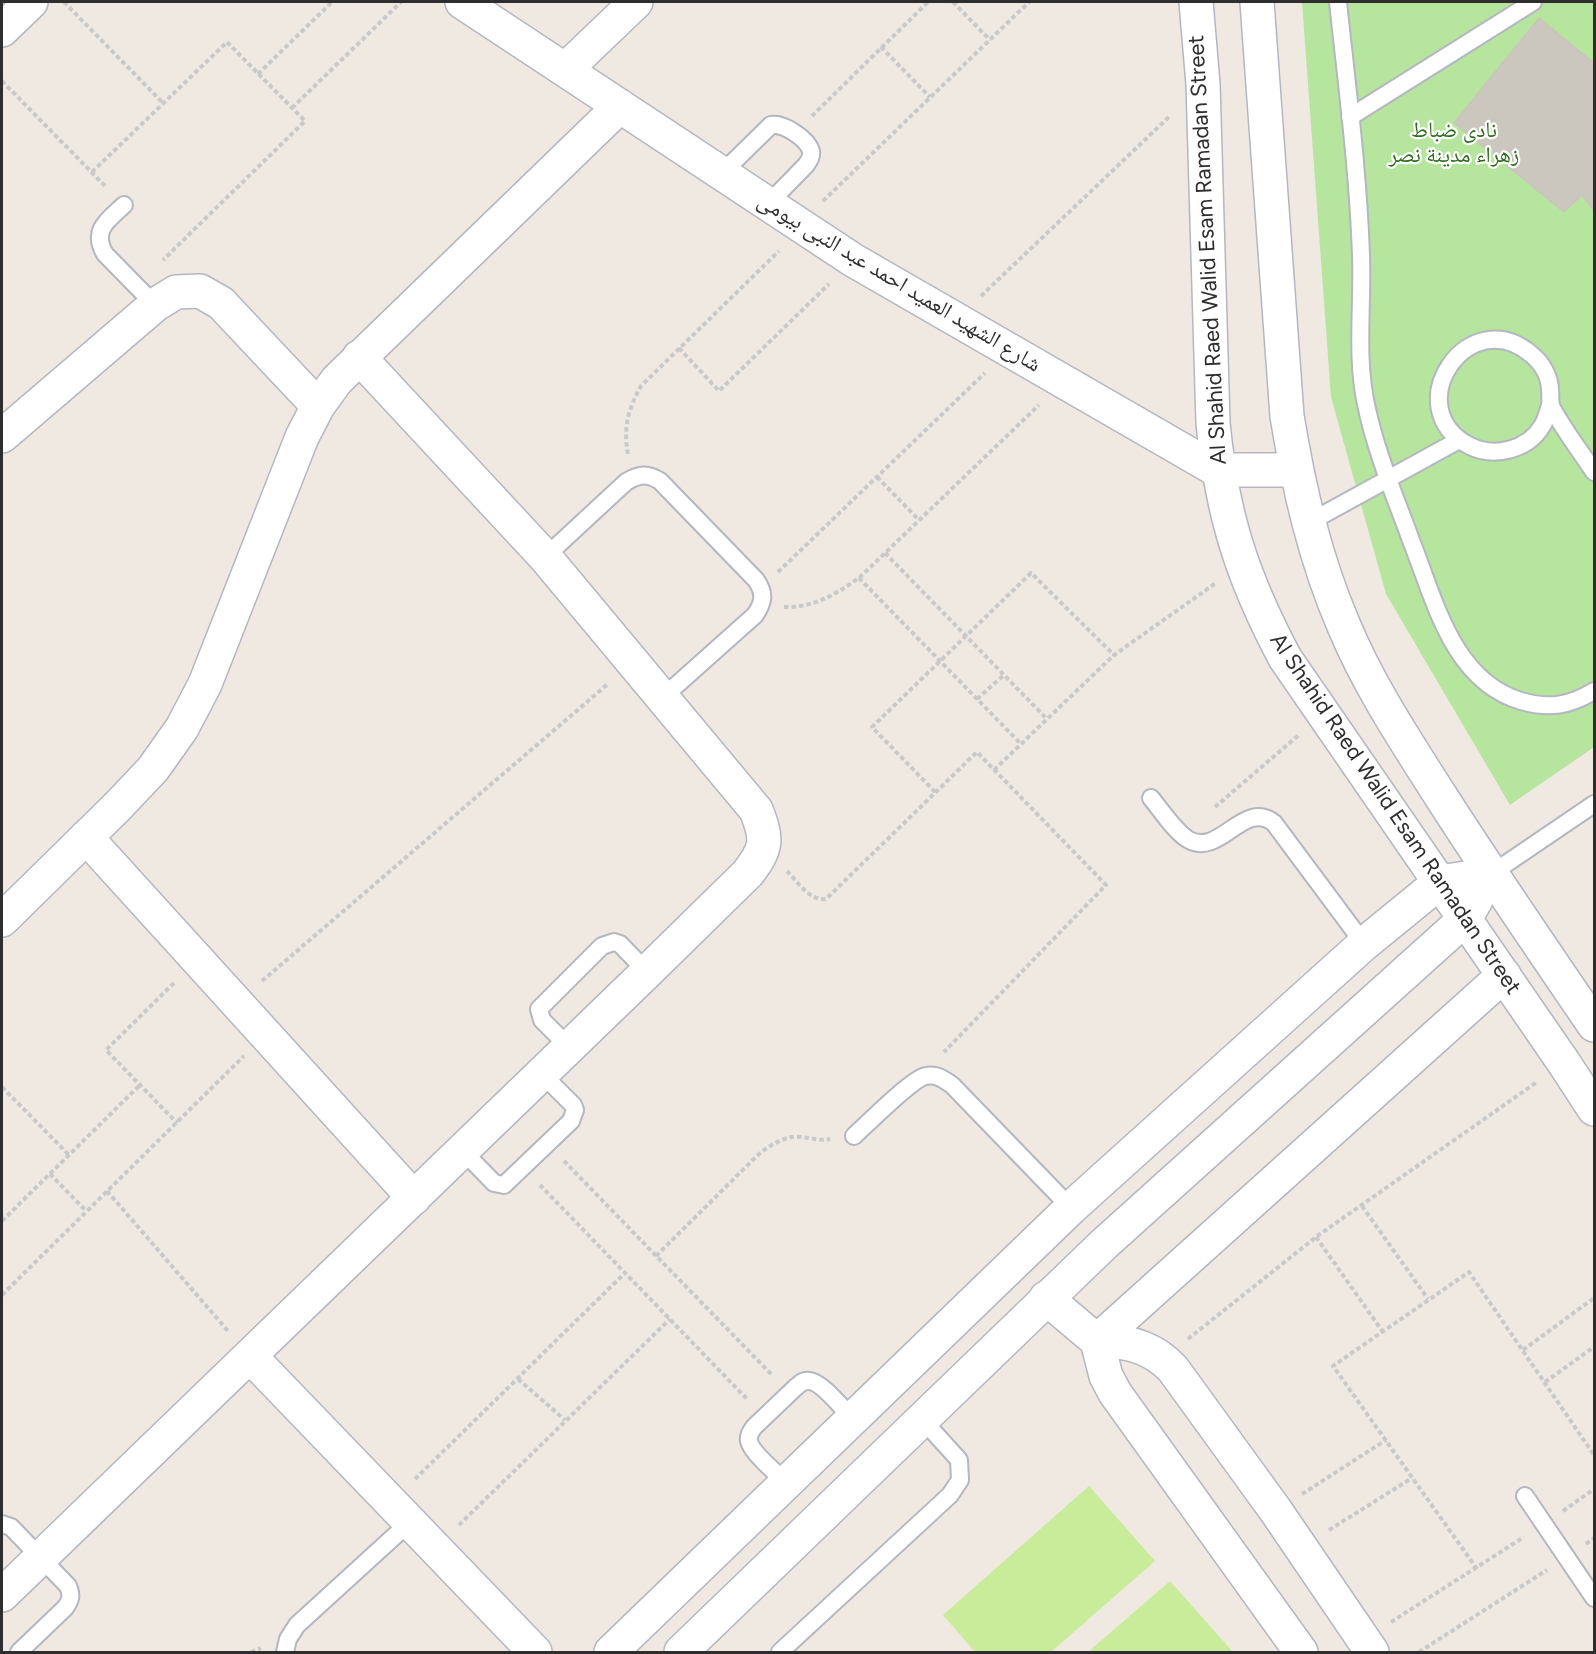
<!DOCTYPE html>
<meta charset="utf-8">
<style>
body{margin:0}
#map{position:relative;width:1596px;height:1654px;overflow:hidden;background:#efe9e1;font-family:Figtree,sans-serif}
canvas{display:block}
.frame{position:absolute;inset:0;border:3px solid #2e2e2e;pointer-events:none}
</style>
<div id="map">
<canvas width="1596" height="1654"></canvas>
<div class="frame"></div>
</div>
<script>
const ctx = document.querySelector('canvas').getContext('2d');
ctx.lineJoin = 'round';
function fill(path, color) {
  ctx.fillStyle = color;
  ctx.fill(path, 'evenodd');
}
function stroke(path, color, width, dash) {
  ctx.strokeStyle = color;
  ctx.lineWidth = width;
  ctx.lineCap = dash ? 'butt' : 'round';
  ctx.setLineDash(dash || []);
  ctx.stroke(path);
}
function drawText(font, color, halo, rows, align = 'center') {
  ctx.font = font + ' Figtree,"Noto Naskh Arabic",sans-serif';
  ctx.lineWidth = 4.5;
  ctx.setLineDash([]);
  ctx.textBaseline = 'middle';
  ctx.strokeStyle = halo;
  ctx.fillStyle = color;
  for (const [text, x, y, turn = 0] of rows) {
    ctx.save();
    ctx.translate(x, y);
    ctx.rotate((+turn || 0) * Math.PI / 180);
    ctx.textAlign = isNaN(turn) ? turn : align;
    if (halo) ctx.strokeText(text, 0, 0);
    ctx.fillText(text, 0, 0);
    ctx.restore();
  }
}
fill(new Path2D(`
 M1302,2H1594V747L1510,805L1386,594L1331,397Z`), '#b6e59e');
fill(new Path2D(`
 M1089,1486L1155,1561L1051,1652H975L943,1615Z
 M1170,1581L1233,1652H1088Z`), '#c9ec9a');
const building = new Path2D(`
 M1539,18L1594,63V211L1582,195L1564,212L1454,123Z`);
fill(building, '#cbc7bf');
stroke(building, '#cbc5ba', 1.5);
const service = new Path2D(`
 M1338,2C1347,86 1358,170 1361,255C1363,306 1355,359 1367,409C1377,455 1396,499 1412,543C1435,601 1453,681 1521,701C1549,709 1569,706 1594,691
 M1350,117L1533,2
 M722,173L771,125C783,123 807,138 811,151C812,156 809,161 806,165L768,204
 M124,205C108,220 91,230 105,254L155,305
 M1550,405C1548,412 1546,420 1542,426C1528,450 1494,458 1470,446C1396,408 1469,300 1532,355C1542,363 1550,377 1550,390C1551,396 1549,402 1552,408C1564,430 1580,451 1594,472
 M1308,523L1459,440
 M545,557L626,482C639,474 647,473 660,481L756,580C765,593 764,602 755,615L662,698
 M1151,798C1161,810 1176,833 1189,840C1220,857 1244,799 1274,823L1364,944
 M1491,874L1594,804
 M569,1047L542,1020L539,1009L602,946L614,942L620,944L647,972
 M854,1136C867,1124 913,1078 926,1076C937,1074 943,1079 952,1085L1071,1208
 M463,1151L494,1183L504,1185L571,1121L575,1110L573,1105L542,1074
 M786,1482C777,1474 751,1452 749,1441C748,1436 751,1431 754,1427L796,1387C800,1384 803,1380 809,1381C821,1381 843,1409 852,1418
 M1525,1496L1594,1598
 M2,1524L11,1527L68,1586C72,1595 71,1600 65,1608L19,1652
 M285,1652L288,1639L297,1625L410,1522
 M780,1652L950,1495L960,1480L959,1460L922,1419`);
const minor = new Path2D(`
 M462,2L853,260L1217,470H1296
 M2,30L31,2
 M566,69L636,2
 M2,436L155,305L176,292L200,291L221,303L318,406
 M86,837L414,1198
 M2,920L118,806L153,769L182,728L205,684L302,437L318,406L337,380L620,106
 M1046,1298L1097,1341L1106,1376L1115,1393L1301,1652
 M1097,1341L1504,975
 M1097,1341C1126,1340 1153,1347 1173,1369L1276,1511L1372,1652
 M250,1356L535,1652
 M2,1595L647,972L748,873C767,848 768,840 756,810L545,557L359,357`);
const tertiary = new Path2D(`
 M1196,2L1203,84L1213,423C1222,515 1242,577 1285,658L1564,1063L1594,1109
 M1257,2L1287,416C1299,489 1315,559 1344,626C1369,686 1405,740 1440,795C1490,873 1542,949 1594,1025
 M611,1652L1071,1208L1364,944L1440,882L1491,874
 M681,1652L1104,1244L1465,919L1476,900`);
stroke(service, '#b4b7c1', 20);
stroke(minor, '#b4b7c1', 36);
stroke(tertiary, '#b4b7c1', 36);
stroke(new Path2D(`
 M64,2L163,103
 M953,2L990,40
 M881,47L930,97
 M258,74L332,2
 M2,81L106,187
 M292,108L401,2
 M812,116L928,2
 M92,172L227,42L305,121L163,260
 M823,201L1029,2
 M981,296L1171,115
 M679,348L719,391L829,284
 M628,454C623,427 628,410 641,386L779,251
 M877,477L919,520
 M885,553L1047,719
 M778,572L985,373
 M859,578L1021,744
 M784,607C813,608 836,594 859,578L1039,405
 M977,699L1004,675
 M994,770L1114,655L1216,583
 M935,792L872,727L1031,573L1114,655
 M1215,807L1300,734
 M787,871C798,882 809,901 826,899L977,752L1106,885L944,1052
 M262,981L609,683
 M174,983L106,1050L177,1123
 M2,1087L69,1155
 M564,1161L772,1375
 M50,1174L86,1211
 M540,1185L747,1399
 M107,1191L228,1331
 M1362,1206L1428,1299
 M2,1221L140,1085
 M1316,1237L1383,1332
 M656,1256L761,1152C773,1144 786,1135 801,1137C812,1138 820,1141 830,1139
 M2,1295L244,1056
 M1188,1339L1316,1237L1537,1082
 M1523,1350L1594,1298
 M518,1379L565,1420
 M1545,1382L1594,1347
 M415,1479L625,1273
 M1302,1494L1386,1440
 M1563,1511L1594,1489
 M459,1525L670,1319
 M1329,1530L1412,1478
 M1586,1544L1594,1538
 M1477,1569L1333,1366L1469,1272L1594,1455
 M1391,1622L1524,1537
 M251,1652L261,1648
 M1419,1652L1547,1570`), '#c9c9c9', 4, [4.5, 3]);
stroke(service, '#fff', 16);
stroke(minor, '#fff', 33);
stroke(tertiary, '#fff', 33);
drawText('22px', '#2c6e1b', '#fff', [
 ["نادى ضباط",1454,131],
 ["زهراء مدينة نصر",1454,156]
]);
drawText('22px', '#2e2e2e', '#fff', [
 ["Al Shahid Raed Walid Esam Ramadan Street",1208,250,-93],
 ["شارع الشهيد العميد احمد عبد النبى بيومى",899,283,31],
 ["Al Shahid Raed Walid Esam Ramadan Street",1395,814,56]
]);
</script>
